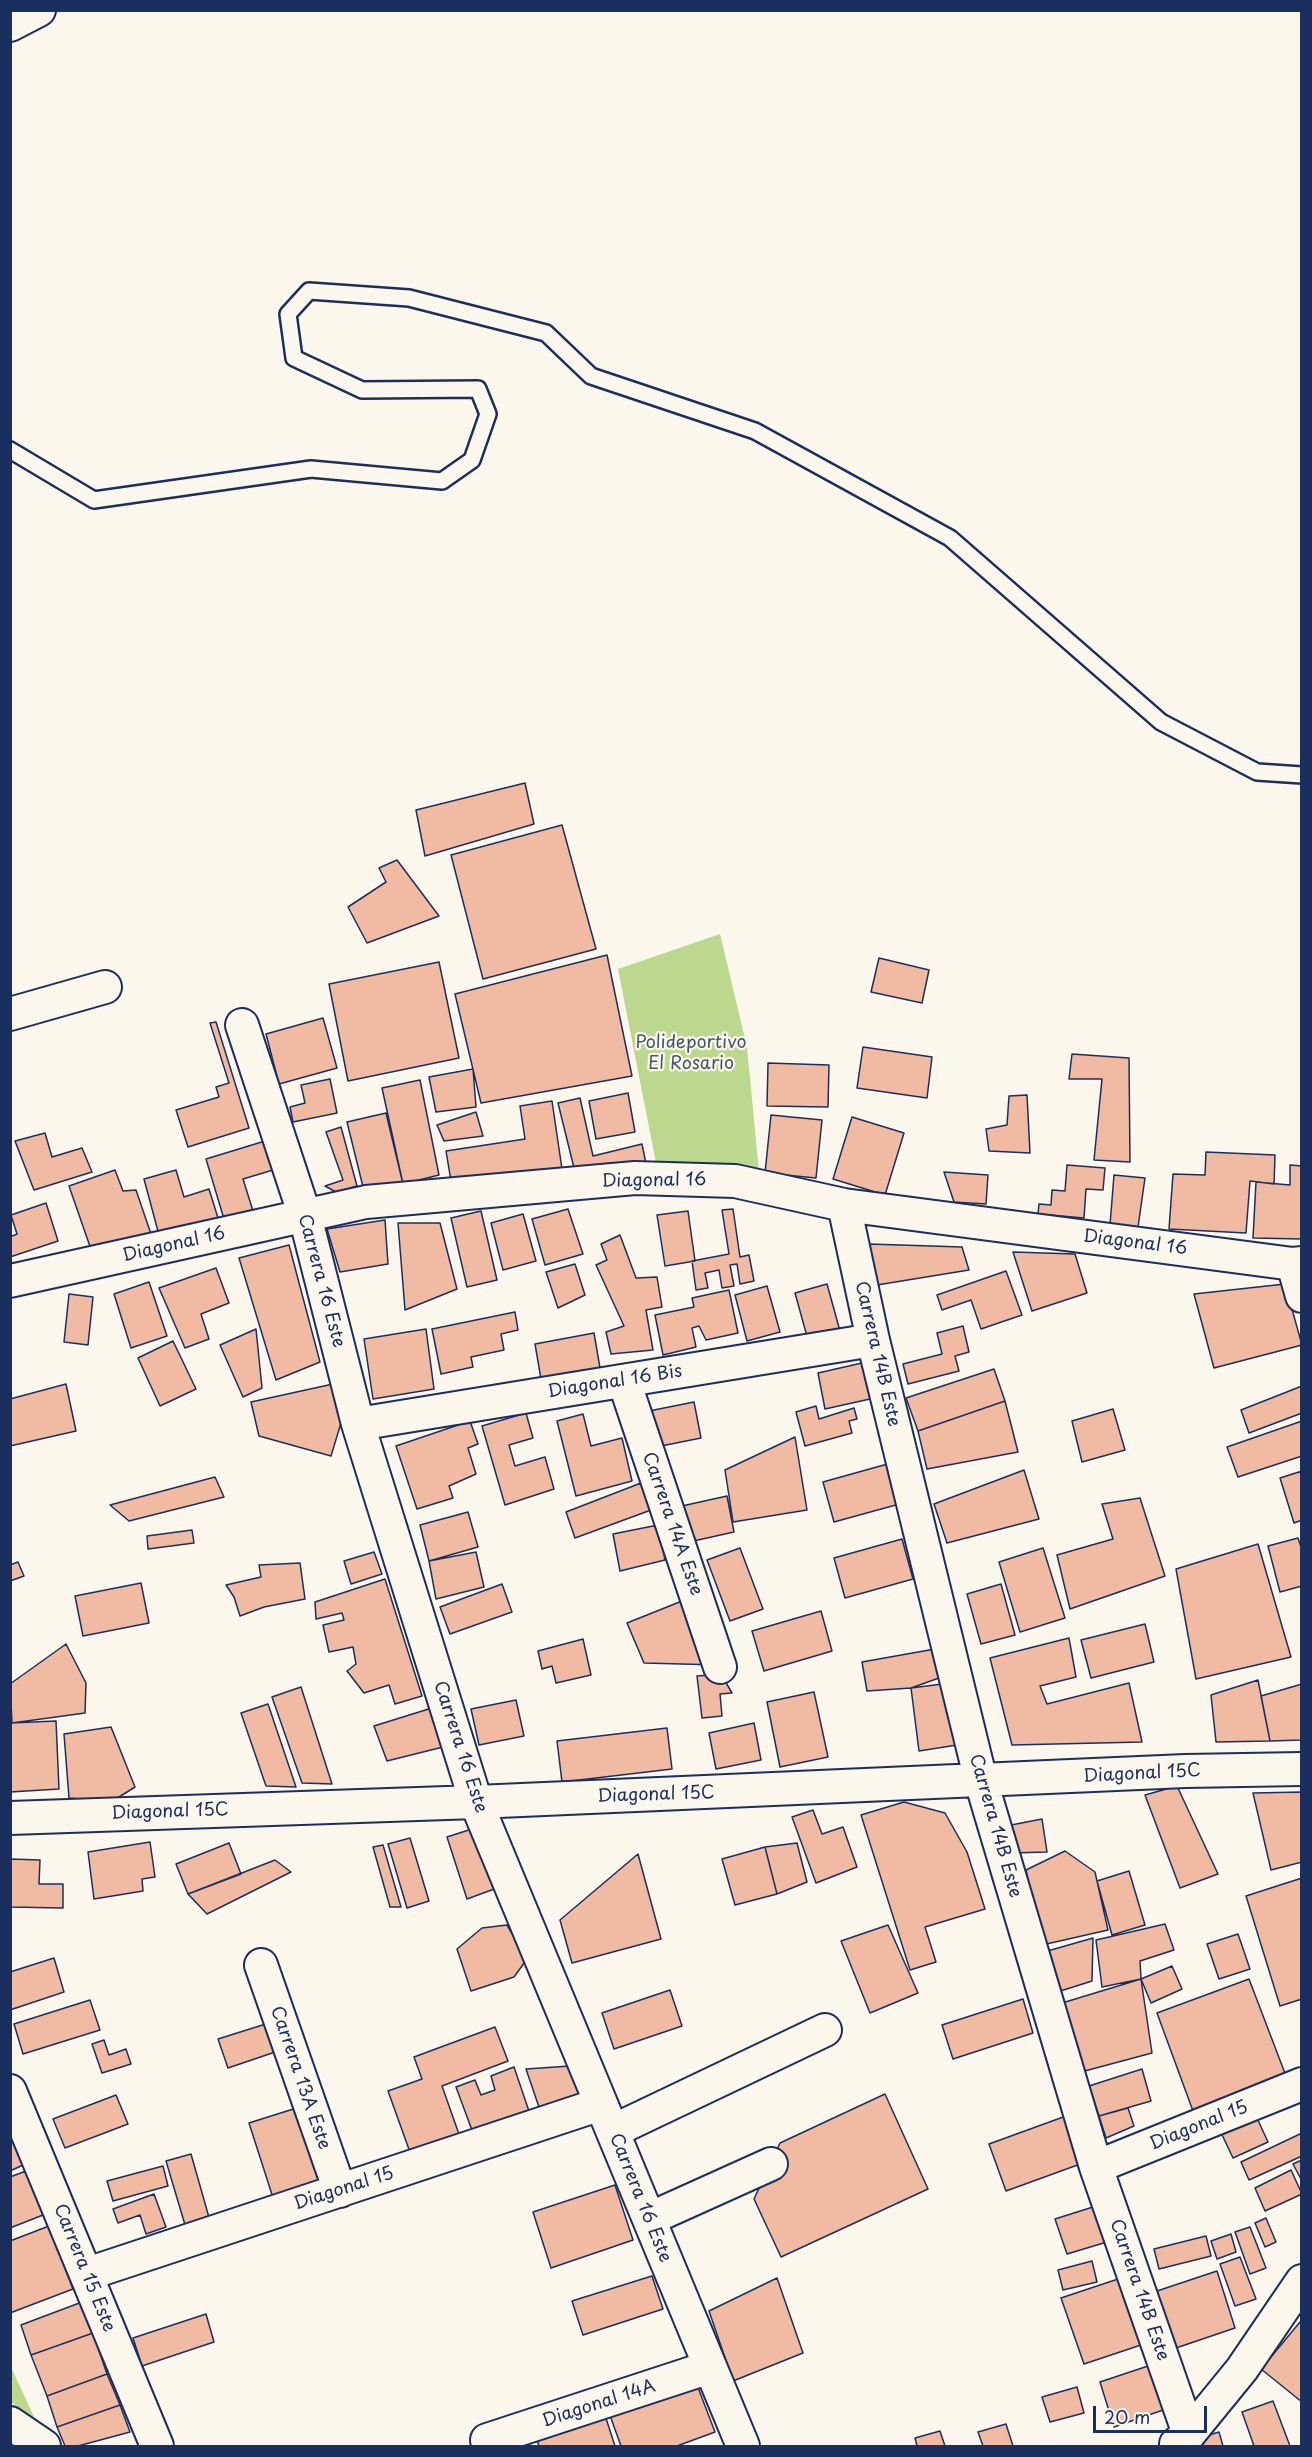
<!DOCTYPE html>
<style>
body{margin:0}
#map{position:relative;width:1312px;height:2457px;overflow:hidden;background:#fbf7ec;font-family:"Playpen Sans",sans-serif}
canvas{display:block}
.frame{position:absolute;inset:0;border:12px solid #1b2f5e;pointer-events:none}
.scale{position:absolute;left:1093px;top:2406px;width:114px;height:27px;box-sizing:border-box;border:3px solid #1b2f5e;border-top:0;padding-left:8px;font-size:18px;line-height:21px;white-space:nowrap;color:#1b2f5e;-webkit-text-stroke:4px #fbf7ec;paint-order:stroke}
</style>
<div id="map">
<canvas width="1312" height="2457"></canvas>
<div class="frame"></div>
<div class="scale">20 m</div>
</div>
<script>
const ctx = document.querySelector('canvas').getContext('2d');
ctx.lineJoin = 'round';
function fill(path, color) {
  ctx.fillStyle = color;
  ctx.fill(path, 'evenodd');
}
function stroke(path, color, width, dash) {
  ctx.strokeStyle = color;
  ctx.lineWidth = width;
  ctx.lineCap = dash ? 'butt' : 'round';
  ctx.setLineDash(dash || []);
  ctx.stroke(path);
}
function drawText(font, color, halo, rows, align = 'center') {
  ctx.font = font + ' "Playpen Sans",sans-serif';
  ctx.lineWidth = 4.5;
  ctx.setLineDash([]);
  ctx.textBaseline = 'middle';
  ctx.strokeStyle = halo;
  ctx.fillStyle = color;
  for (const [text, x, y, turn = 0] of rows) {
    ctx.save();
    ctx.translate(x, y);
    ctx.rotate((+turn || 0) * Math.PI / 180);
    ctx.textAlign = isNaN(turn) ? turn : align;
    if (halo) ctx.strokeText(text, 0, 0);
    ctx.fillText(text, 0, 0);
    ctx.restore();
  }
}
fill(new Path2D(`
 M720,934L747,1047L759,1172L657,1168L618,969Z
 M11,2367L35,2419L11,2402Z`), '#bcd78e');
const building = new Path2D(`
 M525,783L534,824L425,856L416,810Z
 M562,825L596,949L483,979L451,855Z
 M397,860L439,916L367,943L348,907L386,882L379,868Z
 M607,955L632,1076L481,1103L455,994Z
 M879,958L929,970L922,1003L871,992Z
 M439,962L459,1058L348,1081L329,984Z
 M323,1018L337,1068L279,1084L266,1034Z
 M216,1022L249,1128L188,1147L176,1110L219,1097L216,1087L229,1083L210,1023Z
 M863,1047L932,1057L927,1098L857,1088Z
 M1072,1054L1129,1058L1130,1162L1094,1160L1102,1079H1069Z
 M768,1063L829,1065L828,1107L767,1106Z
 M473,1069L476,1107L436,1112L429,1077Z
 M330,1079L337,1113L293,1122L290,1107L305,1103L301,1085Z
 M420,1080L439,1175L403,1184L382,1088Z
 M628,1093L635,1132L596,1139L589,1101Z
 M1027,1095L1030,1153L989,1151L986,1129L1007,1125L1009,1096Z
 M580,1098L593,1156L642,1144L648,1174L575,1172L558,1103Z
 M552,1101L562,1169L452,1187L446,1151L525,1139L520,1106Z
 M476,1112L483,1136L444,1141L437,1125Z
 M386,1113L403,1184L366,1199L347,1122Z
 M771,1115L822,1120L816,1178L765,1173Z
 M852,1117L904,1133L885,1195L833,1179Z
 M341,1127L357,1186L336,1192L325,1186L343,1180L326,1132Z
 M45,1133L52,1157L82,1148L92,1172L34,1190L15,1141Z
 M265,1141L273,1170L243,1179L253,1211L224,1219L206,1159Z
 M1206,1152L1275,1155L1274,1184L1250,1181L1246,1233L1169,1229L1173,1174L1205,1175Z
 M1067,1165L1105,1168L1103,1190L1086,1189L1084,1218L1038,1214L1039,1204L1051,1205L1052,1190L1065,1191Z
 M1290,1165L1302,1166V1239L1253,1238L1256,1182L1290,1185Z
 M115,1170L123,1191L136,1190L152,1237L94,1258L69,1186Z
 M176,1170L184,1197L209,1189L218,1218L159,1235L144,1179Z
 M944,1172L988,1175L986,1204L954,1202Z
 M1114,1175L1145,1178L1138,1227L1110,1225Z
 M46,1203L58,1241L10,1257V1237L17,1234L11,1215Z
 M568,1209L583,1254L545,1265L532,1219Z
 M733,1209L740,1257L749,1255L754,1281L740,1284L737,1264L730,1265L734,1286L722,1288L719,1270L705,1273L708,1288L696,1290L692,1261L729,1254L722,1210Z
 M481,1211L497,1280L467,1287L451,1218Z
 M688,1211L695,1261L665,1266L657,1215Z
 M523,1214L536,1261L503,1270L491,1223Z
 M385,1220L388,1264L340,1272L327,1229Z
 M398,1223H440L457,1289L405,1310Z
 M620,1235L636,1278L657,1277L662,1307L646,1310L653,1350L611,1354L606,1332L624,1326L596,1265L607,1260L601,1244Z
 M869,1244L962,1247L969,1270L877,1285Z
 M289,1245L320,1362L276,1380L239,1258Z
 M1013,1252L1075,1254L1087,1293L1032,1311Z
 M575,1264L585,1295L558,1308L546,1272Z
 M216,1268L229,1303L201,1314L209,1339L185,1348L159,1288Z
 M1006,1271L1022,1315L981,1329L971,1300L942,1310L937,1295Z
 M149,1282L167,1336L131,1348L114,1294Z
 M827,1284L840,1331L808,1340L795,1293Z
 M1285,1284L1302,1345L1214,1368L1194,1294Z
 M767,1286L780,1332L747,1341L735,1295Z
 M729,1290L738,1333L706,1340L699,1326L692,1328L696,1347L663,1355L655,1315L694,1307L692,1298Z
 M69,1294L93,1297L88,1345L64,1342Z
 M515,1312L518,1330L501,1334L504,1350L471,1357L473,1367L441,1374L432,1329Z
 M963,1326L969,1352L955,1356L959,1371L908,1384L903,1364L942,1354L937,1333Z
 M256,1329L262,1388L243,1397L220,1345Z
 M426,1329L434,1389L373,1399L364,1339Z
 M594,1333L600,1368L541,1379L535,1344Z
 M173,1341L196,1389L160,1406L138,1358Z
 M862,1363L870,1399L825,1409L818,1373Z
 M994,1369L1005,1401L918,1431L906,1398Z
 M66,1384L76,1431L10,1446V1399Z
 M333,1384L341,1423L331,1456L259,1436L251,1402Z
 M1302,1386V1413L1249,1433L1241,1410Z
 M1005,1401L1018,1452L927,1469L918,1431Z
 M694,1402L701,1438L656,1447L649,1411Z
 M816,1406L819,1419L854,1408L857,1419L849,1421L852,1433L805,1446L796,1412Z
 M1113,1409L1125,1450L1082,1462L1072,1421Z
 M526,1413L533,1438L509,1445L515,1466L545,1457L554,1489L505,1505L482,1426Z
 M583,1414L591,1446L622,1438L632,1481L576,1496L557,1421Z
 M470,1421L478,1444L468,1448L476,1474L449,1486L453,1498L417,1509L396,1446Z
 M1302,1421V1456L1238,1477L1227,1447Z
 M795,1437L807,1510L733,1522L725,1470Z
 M891,1463L903,1503L834,1522L823,1482Z
 M1024,1470L1039,1519L947,1543L934,1504Z
 M1302,1471V1520L1294,1523L1280,1478Z
 M215,1477L224,1497L129,1521L110,1505Z
 M641,1483L651,1510L575,1538L566,1512Z
 M727,1496L734,1532L689,1542L682,1506Z
 M1140,1498L1165,1576L1070,1609L1057,1555L1113,1539L1102,1504Z
 M468,1512L478,1547L429,1561L420,1525Z
 M658,1525L665,1560L620,1571L613,1534Z
 M192,1530L194,1543L148,1549L147,1536Z
 M1298,1538L1302,1550V1586L1280,1592L1268,1546Z
 M902,1539L913,1579L845,1598L834,1558Z
 M1258,1544L1291,1657L1196,1679L1176,1569Z
 M740,1548L763,1609L730,1621L707,1560Z
 M1043,1548L1065,1618L1020,1632L999,1562Z
 M374,1552L382,1574L351,1584L344,1561Z
 M476,1552L484,1587L436,1599L429,1561Z
 M18,1562L24,1576L10,1581V1565Z
 M300,1563L305,1599L264,1607L240,1616L234,1597L226,1585L261,1577L259,1565Z
 M385,1579L422,1696L395,1704L389,1685L364,1693L347,1671L356,1664L353,1647L329,1652L323,1625L344,1620L342,1613L316,1619L315,1602Z
 M141,1583L149,1623L83,1636L75,1596Z
 M502,1584L512,1612L450,1634L440,1607Z
 M1001,1584L1015,1635L981,1644L967,1594Z
 M692,1597L719,1665L644,1663L627,1623Z
 M821,1611L832,1651L764,1671L752,1631Z
 M1145,1624L1154,1662L1091,1678L1081,1640Z
 M1069,1638L1076,1677L1040,1686L1047,1704L1129,1683L1142,1742L1012,1745L990,1658Z
 M583,1639L591,1675L556,1683L552,1666L542,1669L538,1651Z
 M66,1644L86,1683L85,1713L12,1723L10,1684Z
 M935,1649L939,1678L911,1688L867,1691L862,1662Z
 M721,1674L732,1693L720,1694L722,1716L702,1718L697,1676Z
 M1258,1680L1270,1741L1216,1742L1211,1695Z
 M950,1683L957,1745L919,1751L911,1688Z
 M1302,1684V1740L1270,1741L1261,1696Z
 M301,1687L332,1784L302,1783L272,1697Z
 M814,1692L828,1757L780,1767L767,1702Z
 M516,1700L524,1736L479,1745L471,1709Z
 M268,1704L296,1787L266,1786L241,1713Z
 M435,1707L447,1746L387,1761L374,1726Z
 M56,1721L59,1789L10,1792V1723Z
 M754,1723L761,1760L716,1769L709,1733Z
 M111,1727L135,1787L111,1802L69,1798L64,1734Z
 M667,1728L672,1769L562,1782L557,1741Z
 M1177,1786L1218,1874L1180,1888L1145,1795Z
 M1302,1792V1862L1271,1870L1253,1793Z
 M904,1802L945,1813L967,1852L985,1909L925,1927L936,1962L910,1970L861,1815Z
 M813,1810L822,1834L843,1827L857,1867L816,1883L792,1817Z
 M1042,1819L1047,1852L1012,1853L1006,1826Z
 M478,1827L497,1888L467,1899L447,1837Z
 M410,1838L429,1901L407,1908L388,1844Z
 M150,1842L155,1877L142,1879L143,1891L94,1899L88,1852Z
 M229,1843L241,1874L188,1894L176,1864Z
 M797,1843L807,1882L777,1894L765,1847Z
 M383,1845L401,1907H390L373,1847Z
 M765,1847L777,1894L735,1905L722,1859Z
 M1065,1851L1095,1872L1108,1930L1042,1945L1026,1870Z
 M638,1854L661,1939L572,1963L560,1920Z
 M10,1859L40,1860L39,1884H63V1908L10,1907Z
 M275,1860L291,1872L207,1914L188,1894Z
 M1129,1871L1145,1925L1112,1935L1097,1881Z
 M1302,1878V1999L1280,2006L1246,1896Z
 M1165,1924L1174,1950L1140,1961L1141,1979L1102,1987L1096,1940Z
 M507,1925L527,1959L514,1977L471,1991L457,1949L482,1928Z
 M888,1925L918,1993L870,2013L841,1941Z
 M1238,1934L1250,1969L1219,1979L1207,1944Z
 M1093,1938L1092,1981L1051,1994L1044,1952Z
 M54,1958L64,1992L10,2010V1972Z
 M1172,1966L1182,1989L1151,2003L1141,1979Z
 M1141,1979L1152,2053L1081,2072L1062,2003Z
 M1249,1979L1286,2076L1193,2111L1157,2013Z
 M670,1990L682,2026L614,2049L602,2013Z
 M1023,1999L1033,2033L953,2059L942,2025Z
 M90,2000L100,2030L23,2054L14,2024Z
 M272,2022L281,2050L228,2068L218,2039Z
 M495,2027L508,2061L442,2086L460,2137L411,2155L388,2091L422,2079L414,2057Z
 M104,2040L109,2055L126,2049L131,2064L102,2073L92,2044Z
 M570,2066L583,2102L542,2116L526,2069Z
 M514,2067L532,2120L476,2141L456,2087L475,2080L481,2095L495,2090L491,2076Z
 M1142,2069L1151,2101L1099,2116L1089,2086Z
 M885,2094L928,2189L781,2257L754,2199L780,2143Z
 M116,2095L128,2124L65,2148L53,2119Z
 M306,2105L332,2186L275,2204L249,2123Z
 M1251,2105L1268,2142L1233,2158L1216,2122Z
 M1128,2108L1134,2126L1106,2138L1099,2116Z
 M1066,2116L1083,2163L1006,2191L989,2144Z
 M10,2133L23,2165L10,2171Z
 M1302,2133V2156L1249,2180L1241,2162Z
 M191,2154L212,2228L188,2235L166,2161Z
 M1302,2160V2181L1293,2164Z
 M163,2166L168,2186L113,2201L107,2181Z
 M1291,2170L1302,2194L1265,2211L1255,2188Z
 M26,2171L43,2215L10,2228V2177Z
 M615,2185L633,2240L551,2268L533,2212Z
 M154,2194L166,2227L146,2234L140,2215L118,2223L113,2209Z
 M1096,2206L1107,2242L1067,2254L1055,2219Z
 M1266,2218L1276,2242L1265,2247L1255,2223Z
 M49,2226L73,2289L10,2313V2241Z
 M1250,2227L1266,2268L1250,2274L1235,2232Z
 M1231,2234L1236,2252L1217,2259L1211,2241Z
 M1206,2236L1211,2256L1159,2269L1154,2249Z
 M1240,2257L1256,2299L1235,2306L1220,2264Z
 M1092,2261L1097,2282L1063,2290L1058,2270Z
 M1217,2271L1235,2328L1173,2349L1154,2292Z
 M652,2276L663,2309L583,2335L572,2301Z
 M1124,2277L1147,2343L1084,2364L1061,2298Z
 M777,2278L803,2353L733,2381L709,2311Z
 M82,2302L93,2333L31,2355L21,2325Z
 M206,2314L214,2342L142,2366L133,2338Z
 M1300,2322L1302,2323V2402L1261,2369Z
 M93,2333L107,2374L47,2396L31,2355Z
 M1151,2365L1166,2409L1114,2427L1100,2382Z
 M107,2374L120,2405L57,2427L47,2396Z
 M694,2377L715,2432L677,2446H621L608,2410Z
 M1077,2387L1084,2413L1050,2422L1042,2397Z
 M1273,2401L1290,2446H1254L1242,2412Z
 M120,2405L130,2432L78,2446H65L57,2427Z
 M602,2406L615,2446H539L533,2428Z
 M1006,2424L1013,2446H983L978,2432Z
 M940,2431L945,2446H917L915,2438Z
 M1219,2432L1223,2446H1195L1193,2440Z`);
fill(building, '#f0baa3');
stroke(building, '#1b2f5e', 1.5);
const service = new Path2D(`
 M10,450L94,500L311,469L442,481L472,460L488,414L478,389L362,390L294,358L288,314L309,291L409,298L546,333L591,376L755,431L950,538L1161,722L1257,772L1302,775`);
const minor = new Path2D(`
 M10,25L39,10
 M10,1014L105,987
 M242,1025L305,1216L358,1424L476,1802L743,2446
 M844,1205L873,1340L981,1781L1096,2167L1189,2434
 M1293,1264L1302,1296
 M10,1281L366,1202L635,1178L735,1181L844,1205L1293,1264L1302,1263
 M624,1381L720,1667
 M358,1424L873,1340
 M10,1818L476,1802L1185,1771L1302,1769
 M261,1965L340,2191
 M10,2091L157,2446
 M613,2131L825,2030
 M1096,2167L1302,2084
 M649,2219L771,2164
 M87,2274L601,2104
 M10,2423L44,2446
 M487,2440L710,2367
 M1176,2444L1189,2434L1242,2369L1302,2281`);
stroke(service, '#1b2f5e', 20);
stroke(minor, '#1b2f5e', 36);
stroke(service, '#fbf7ec', 15);
stroke(minor, '#fbf7ec', 32);
drawText('18px', '#43596a', '#fbf7ec', [
 ["Polideportivo",691,1043],
 ["El Rosario",691,1064]
]);
drawText('18px', '#1b2f5e', '#fbf7ec', [
 ["Diagonal 16",654,1181,-1],
 ["Diagonal 16",1135,1243,7],
 ["Diagonal 16",174,1245,-13],
 ["Carrera 16 Este",321,1281,75],
 ["Carrera 14B Este",877,1354,77],
 ["Diagonal 16 Bis",615,1382,-9],
 ["Carrera 14A Este",672,1524,71],
 ["Carrera 16 Este",460,1747,72],
 ["Diagonal 15C",1142,1774,-3],
 ["Diagonal 15C",656,1795,-2],
 ["Diagonal 15C",170,1812,-2],
 ["Carrera 14B Este",995,1826,74],
 ["Carrera 13A Este",300,2078,71],
 ["Diagonal 15",1199,2126,-22],
 ["Diagonal 15",344,2189,-18],
 ["Carrera 16 Este",640,2198,68],
 ["Carrera 15 Este",84,2268,68],
 ["Carrera 14B Este",1139,2290,71],
 ["Diagonal 14A",599,2404,-18]
]);
</script>
